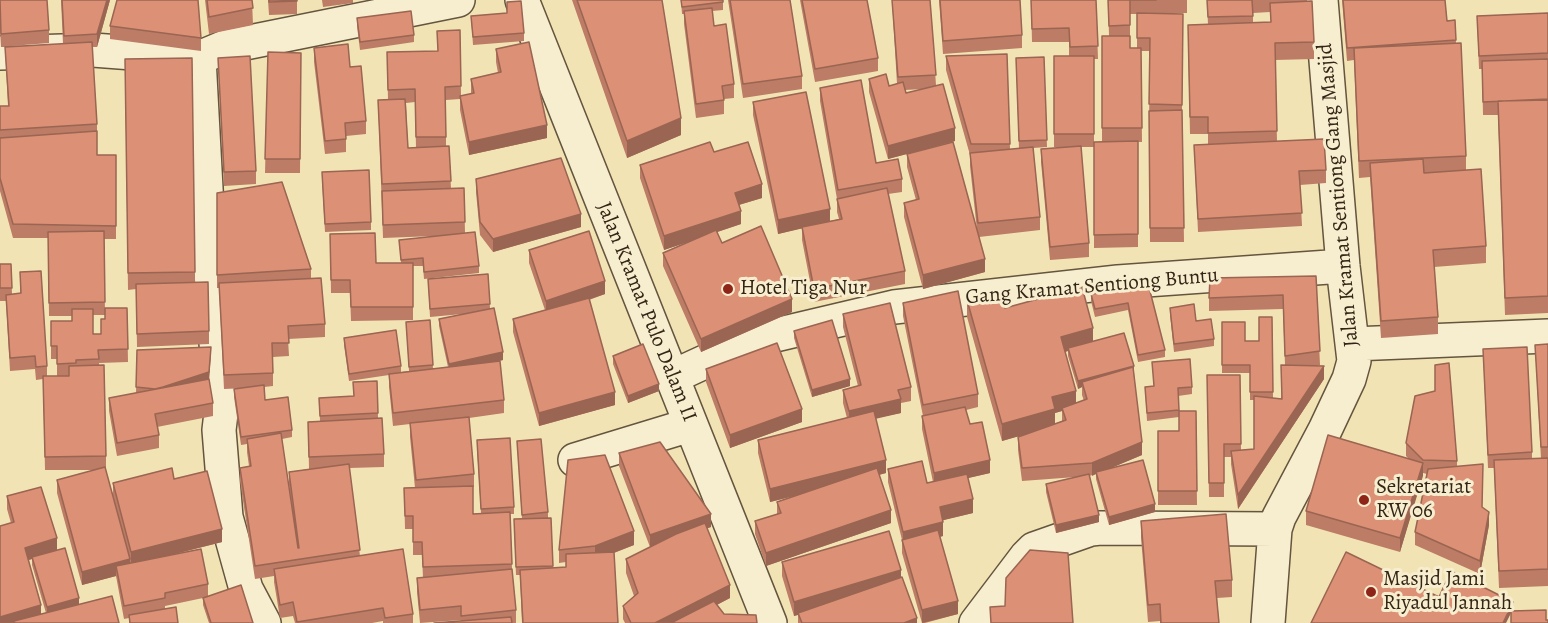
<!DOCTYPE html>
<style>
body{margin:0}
canvas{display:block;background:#f2e3b5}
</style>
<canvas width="1548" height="623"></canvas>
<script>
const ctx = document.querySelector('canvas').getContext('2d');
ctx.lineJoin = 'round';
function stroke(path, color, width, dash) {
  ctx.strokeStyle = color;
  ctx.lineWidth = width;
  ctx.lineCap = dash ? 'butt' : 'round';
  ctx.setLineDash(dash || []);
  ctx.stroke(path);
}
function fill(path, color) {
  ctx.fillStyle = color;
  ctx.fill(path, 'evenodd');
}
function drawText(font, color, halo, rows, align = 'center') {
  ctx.font = font + ' Alegreya,serif';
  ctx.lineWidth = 6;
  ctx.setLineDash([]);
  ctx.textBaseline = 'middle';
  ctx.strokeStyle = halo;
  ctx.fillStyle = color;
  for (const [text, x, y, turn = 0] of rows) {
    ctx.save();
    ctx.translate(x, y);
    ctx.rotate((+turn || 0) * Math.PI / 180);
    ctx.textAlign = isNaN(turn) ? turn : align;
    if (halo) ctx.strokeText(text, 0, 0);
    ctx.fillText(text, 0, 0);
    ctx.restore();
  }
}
const street = new Path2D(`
 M522,0L770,623
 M0,53L93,50L199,58L225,47L458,0
 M199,58L209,244L221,413L219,430L226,517L246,589L264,623
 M1353,344L1548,336
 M672,377L750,341L894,307L1118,282L1343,266
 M575,460L690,425
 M976,623L1026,557L1034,549L1091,529L1100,528L1275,529
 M1268,623L1275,529L1279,517L1325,430L1349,379L1354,361L1343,266L1321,0`);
stroke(street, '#64553e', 36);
stroke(street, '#f7edcf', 33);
fill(new Path2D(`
 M0,0L49,30V43L11,46L63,44L61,0H110L97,47H92L97,124V155H116V239H104L105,315H93V334H101L105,319L127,308L128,362L99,363L106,456V469H105L113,495V483L174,479L222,542L179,553L208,584V596L253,623H209L203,605V598L165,606V609L178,623H129V618L124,619L116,576L82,585L57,493V480L94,470H45L43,379L36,380L35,369L10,371L6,301H0V264H11L12,294L20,293V272L47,366V376H57V359H51V321H72V316H49L48,238H13L0,191V106H8L5,47H1L0,30Z
 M205,0H252L253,25L209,34Z
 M268,0H297V14L269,15Z
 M322,0H353V3L323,7Z
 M572,0H662L681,135L627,158Z
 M681,0H723V10L712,11L714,26L734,84V98L724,99V114L696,118L684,24V14H682Z
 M728,0H790L802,76V89L743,98Z
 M800,0H867L878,58V71L815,82Z
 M892,0H930L936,85L955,141L910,153L977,230L970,166V155L946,70V56L1007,54L1010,149H1019L1016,58L1044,57L1047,147L1033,148L1040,217V230L979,237L985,272L923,289L904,217V203L916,200L907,167V154L888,159L869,92V79L889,86L897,84ZM923,89L906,93L905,90Z
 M939,0H1020L1022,35V48L943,54Z
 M1031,0H1096L1098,59H1094V142H1102V36H1109L1108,0H1187V13H1149L1183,14L1182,110L1184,242H1150L1149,124L1150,51H1141L1142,142H1138V247L1094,248V147H1081L1089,243V257L1050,260L1041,162V149L1065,147H1054V56H1069V42H1032ZM1130,14H1137V48H1130Z
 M1207,0H1307L1314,42V59L1275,60L1277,141L1326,170V183L1300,185L1302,226L1198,232L1194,145L1208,144V134H1190L1188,42L1208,25ZM1270,12L1271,22L1253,23V13Z
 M1342,0H1445L1447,21L1455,20L1456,43L1466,156V170L1486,246V263L1434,267L1438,317V334L1381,338L1370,177L1359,178L1354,60L1347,61Z
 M1548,13V313L1505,315L1498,115H1483L1482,69H1479L1477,16Z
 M471,16L524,33V41L473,45Z
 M357,18L414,35V42L360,50L357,26Z
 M110,26L201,38V51L110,39Z
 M460,30L461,96L471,94V79L498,73L496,62V49L547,138L469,155L460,110V99L446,100V146H449L451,189L464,188L465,233L479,266V273L424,279L423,266H413V320L351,321L350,293H331L330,234L376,263H401L399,240L434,236L383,238L378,100H388L387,52L438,51L437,31ZM415,102L416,148H408L406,103Z
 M314,48L350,67L366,121V134L346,136V152L325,154L314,62Z
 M268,52L301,53L300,173H265Z
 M192,58L195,282L209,331V344L137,347L136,289L128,290L125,59Z
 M218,58L256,171V184L224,186Z
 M820,88L876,163L902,179V192L888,194L905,271V284L814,302L802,240V228L778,234L753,115V102L830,221L839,219L837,212V199L820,101Z
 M714,152L762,198L739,205L741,224L717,232L722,243L792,312L701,352L663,266V253L694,240L664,250L640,178V165Z
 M476,179L581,227L493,252L480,235L476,192Z
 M322,180L371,222V230L325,232Z
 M217,193L311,269V278L325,324V337L288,339L289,356L273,357V386L264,387L265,400L292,430V437L282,439L294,523L289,485V472L309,469L308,422L320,421L319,398L354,396L377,381L378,418L384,454V467L349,468L360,556L413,614V623H383V621L372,623H295L293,616L280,618L274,582V576L255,579L240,481V468L249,466L247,452V444L241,445L234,397V389L246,388L224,389L219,288H217Z
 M529,250L605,294L589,300L615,405L539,426L513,332V319L545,310L529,263Z
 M488,274L490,308L503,360L495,362L504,400V413L469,418L474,474V487H473V514L481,513L477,448L514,507V514H510L512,569L516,610V623H434L461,621V620L420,623L417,592V578H423L422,555H413V529H405L404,488H415L410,437V424L393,426L389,387V375L349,381L344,345V338L401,366V372L409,371L406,322L430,320L433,369L448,367L439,326V319L462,314L430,317L428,279Z
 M1316,276L1320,365L1313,366L1324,379L1238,509L1231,464V457H1224V497H1209L1207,375H1240L1241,450L1254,449V400H1250V373H1222V322L1245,341H1259L1272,317L1273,398L1281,399L1285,365L1283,309L1209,311V298Z
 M1149,287L1165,350V357L1138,362L1128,310L1095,317L1091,301V294Z
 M967,300L1005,308L1093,342L1134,373L1142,455L1113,467L1155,512L1109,525L1096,479V474L1089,476L1099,522L1056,533L1046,492V484L1076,477L1022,481L1018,450V437L1025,434L1002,441L967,317ZM1068,351V356L1078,389L1082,387V395L1084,401L1076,403L1065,352ZM1062,411V421L1055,424V413Z
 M903,303L978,394V407L966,410L970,424L990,473L968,478L973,513L943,520V536L940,537L958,614L925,623H922L902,553V540L888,482V469L927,483L933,482L922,429V416H923L903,316Z
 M1170,308L1196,321L1214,339V346L1174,352L1170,315Z
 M843,314L911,387V401L901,403V413L875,418L886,473L879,475L891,523L766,566L755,534V521L777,514V502L798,495L770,502L758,453V440L847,418L843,403V390L858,386L843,327Z
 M794,331L850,386L812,397L794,338Z
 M1548,344V586L1499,588L1494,468H1488L1483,349L1532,452V459H1541L1535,345Z
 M137,350L211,354L209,380L213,403V416L157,427L159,435V448L117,456L109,411V398L136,393Z
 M613,356L659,391L628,403L613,364Z
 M1152,362L1192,387V394L1178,396L1179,411H1196L1197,505H1158V431H1179V417L1147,421L1145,387L1154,386Z
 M706,369L802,422L730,448L706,382Z
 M517,441L548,512V518H551L553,568L566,567V562L559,563V550L568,460L634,545L614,553L618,623H522L520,575H516L514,526L522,519Z
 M1406,443L1457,461V466L1483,477L1482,508L1489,525L1480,574L1415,545V532L1427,474L1423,473L1400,552L1306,525V511L1408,458L1406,456Z
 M619,453L711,527L707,528L730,598L717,605L724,614L757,623H625L623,619V606L634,596L626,573V559L650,547L619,466Z
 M7,496L57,550L79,604L119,623H0L11,523L7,509ZM32,559V565L46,613L41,614L28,560Z
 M1141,521L1232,580V597L1217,598L1219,623H1160V621L1148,622L1141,538Z
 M782,562L901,577L917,623H798V615L794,616L782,576Z`), '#bd7c65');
fill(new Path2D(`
 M107,0H110L97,47V34Z
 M681,118V135L627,158V141Z
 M547,125V138L469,155V142Z
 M955,128V141L888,159V146Z
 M762,184V198L735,206V193Z
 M830,209V222L778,234V220Z
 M741,211V224L664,250V236Z
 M581,214V227L493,252V239Z
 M985,259V272L923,289V275Z
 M605,281V294L546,314V301Z
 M792,299V312L701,352V339Z
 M1093,328V345L1068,348V351L1061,353V337Z
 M211,347L209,380L157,397Z
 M503,352V360L449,371V364Z
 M1134,366V373L1082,382V387L1078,389V381Z
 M1324,366V379L1238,509V495Z
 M850,379V386L812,397V390Z
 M659,384V391L628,403V396Z
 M1076,391V408H1062V411L1055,413V426L1002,441V424L1052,397Z
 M615,392V405L539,426V413Z
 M901,399V413L849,425V411Z
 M802,409V422L730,448V435Z
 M1142,442V455L1097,474L1096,472V474L1092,476V463Z
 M886,460V473L770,502V489Z
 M990,460V473L934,486V473Z
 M1423,463V476L1400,552V538Z
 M973,499V513L940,521V507Z
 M1155,504V512L1109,525V517Z
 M891,510V523L766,566V553Z
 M1489,512V525L1480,574V561Z
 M711,514V527L650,549V535Z
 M1099,515V522L1056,533V525Z
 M943,522V536L903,545V532Z
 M222,529V542L131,565V552Z
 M634,531V545L595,560V546Z
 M57,538V552L25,561V548Z
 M130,559V573L116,566V576L82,585V572Z
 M901,570V584L794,616V602Z
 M730,585V598L681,623H655Z
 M79,598V605L47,615V607Z
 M958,601V614L922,623V610Z
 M1513,602V609L1506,623H1503Z
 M41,605V618L14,621V623H0V617Z
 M917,618V623H904Z`), '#9a6552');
const building = new Path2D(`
 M0,0H47L49,30L1,34Z
 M62,0H107L97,34L64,36Z
 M117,0H198L201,38L110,26Z
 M207,0H252L253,8L209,17Z
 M269,0H297V1L269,2Z
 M577,0H662L681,118L627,141Z
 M681,0H723V2L682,7Z
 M730,0H790L802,76L743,84Z
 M802,0H867L878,58L815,69Z
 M892,0H930L936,75L898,77Z
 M940,0H1020L1022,35L943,41Z
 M1031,0H1096L1098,46L1070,47L1069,28L1032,29Z
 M1108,0H1156H1130V25L1109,26Z
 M1207,0H1252L1253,16L1208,17Z
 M1343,0H1445L1447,21L1455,20L1456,40L1347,48Z
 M521,1L524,33L473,37L471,16L507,13V2Z
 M1312,1L1314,42L1275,43L1277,131L1208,133V117H1190L1188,25L1271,22L1270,3Z
 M712,8L714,26L726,24L734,84L722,86L724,100L696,104L684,11Z
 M411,11L414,35L360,42L357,18Z
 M1137,13L1183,14L1182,105L1149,104L1150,38H1137Z
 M1548,13V53L1479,56L1477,16Z
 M460,30L461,86L445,87L446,137H416L415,89L388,90L387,52L438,51L437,31Z
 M1102,36H1130V48H1141L1142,128H1102Z
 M92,42L97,124L0,130V106H9L5,47Z
 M529,42L547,125L469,142L460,96L474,93L471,79L501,72L496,49Z
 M1461,43L1466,156L1359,161L1354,48Z
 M348,44L350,67L361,66L366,121L345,123L346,139L325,141L314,48Z
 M268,52L301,53L300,159H265Z
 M1007,54L1010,144H971L946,56Z
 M250,56L256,171L224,172L218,58Z
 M1054,56H1094V134H1054Z
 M1044,57L1047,140L1019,141L1016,58Z
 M192,58L195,272L128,273L125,59Z
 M1548,59V99L1483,102L1482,61Z
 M886,74L889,86L903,82L906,93L943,84L955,128L888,146L869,79Z
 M861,80L876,163L898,159L902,179L838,190L820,88Z
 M806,92L830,209L778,220L753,102Z
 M405,99L408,148L449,146L451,181L382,184L378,100Z
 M1548,100V296L1505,298L1498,101Z
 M1182,110L1184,228H1150L1149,111Z
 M97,131V155H116V226L13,224L0,178V138Z
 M1324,139L1326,170L1299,171L1302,213L1198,219L1194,145Z
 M1138,141V234L1094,235V142Z
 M710,142L714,152L748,142L762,184L735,193L741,211L664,236L640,165Z
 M953,142L985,259L923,275L904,203L919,199L907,154Z
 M1081,146L1089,243L1050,247L1041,149Z
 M1033,147L1040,217L978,223L970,153Z
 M561,158L581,214L493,239L480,222L476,179Z
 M1423,159L1424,173L1481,169L1486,246L1433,250L1438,317L1381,321L1370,163Z
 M369,170L371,222L325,224L322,172Z
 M282,182L311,269L217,275V193Z
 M464,188L465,222L383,225L382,191Z
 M887,188L905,271L814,289L802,227L842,219L837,199Z
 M761,226L792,299L701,339L663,253L716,230L722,243Z
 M104,231L105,302L49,303L48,232Z
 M589,231L605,281L546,301L529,250Z
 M475,232L479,266L424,272L423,258L401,260L399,240Z
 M375,233L376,263H413V307H351L350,280H331L330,234Z
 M0,264H11L12,288H0Z
 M41,271L47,366L36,367L35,356L10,358L6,295L21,293L20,272Z
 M488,274L490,304L430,309L428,279Z
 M1316,276L1320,351L1285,356L1283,295L1209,298L1210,278Z
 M321,278L325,324L288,326L289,343H272L273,373L224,375L219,283Z
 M208,282L209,331L137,334L136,284Z
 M1082,287L1093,328L1061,337L1076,391L1052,397L1055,409L1002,424L967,300L1000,291L1005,308Z
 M1149,287L1165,350L1138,355L1128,303L1095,309L1091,294Z
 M958,291L978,394L923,405L903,303Z
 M589,298L615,392L539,413L513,319Z
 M890,303L911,387L898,390L901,399L849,411L843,390L861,385L843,314Z
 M1194,304L1196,321L1211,319L1214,339L1174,344L1170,308Z
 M105,308H127L128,349L98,350L99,359L76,360V363L57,364V346H51V321H72V309H93V334H101V319H105Z
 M494,308L503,352L449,364L439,319Z
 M1259,317H1272L1273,392H1250V365H1222V322H1245V341H1259Z
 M430,320L433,365L409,367L406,322Z
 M832,320L850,379L812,390L794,331Z
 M396,330L401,366L349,374L344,338Z
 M1124,333L1134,366L1078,381L1068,348Z
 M777,343L802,409L730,435L706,369Z
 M643,344L659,384L628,396L613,356Z
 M1548,344V447H1541L1535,345Z
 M211,347L209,372L163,387L155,389L136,387L137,350Z
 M1527,347L1532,452L1488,455L1483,349Z
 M1190,359L1192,387L1178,388L1179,410L1147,413L1145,387L1154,386L1152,362Z
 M500,361L504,400L393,413L389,374Z
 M1449,363L1457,461L1423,460L1406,443L1415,396L1435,391V365Z
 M104,365L106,456L45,457L43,376H69V366Z
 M1281,365L1324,366L1238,495L1231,451L1254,449V396L1282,399Z
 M1133,367L1142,442L1092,463L1022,468L1018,437L1066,420L1062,408L1087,399L1082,382Z
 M1207,375H1240L1241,444H1224V483H1209Z
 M209,379L213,403L155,414L159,435L117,443L109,398Z
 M377,381L378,413L320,416L319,398L354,396L353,382Z
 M264,385L265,400L288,397L292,430L241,437L234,389Z
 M965,407L970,424L982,422L990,460L934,473L922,416Z
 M874,411L886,460L770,489L758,440Z
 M1179,411H1196L1197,491H1158V431H1179Z
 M469,417L474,474L416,480L410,423Z
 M382,418L384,454L309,457L308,422Z
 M281,433L298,548H299L289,472L349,464L360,550L255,566L240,468L251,466L247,439Z
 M1328,435L1423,463L1400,538L1306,511Z
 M510,438L514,507L481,509L477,440Z
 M541,439L548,512L522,515L517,441Z
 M660,442L711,514L650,535L619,453Z
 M605,455L634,531L595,546L559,550L568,460Z
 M1548,458V569L1499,571L1494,460Z
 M1143,460L1155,504L1109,517L1096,472Z
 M922,461L927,483L967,474L973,499L940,507L943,522L903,532L888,469Z
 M1483,464L1482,507L1489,512L1480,561L1415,532L1428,469Z
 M105,467L130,559L82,572L57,480Z
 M172,468L174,479L207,471L222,529L131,552L113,483Z
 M877,468L891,510L766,553L755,521L781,513L777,502Z
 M1089,474L1099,515L1056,525L1046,484Z
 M473,486V514L510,512L512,564L423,567L422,542H413V516H405L404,488Z
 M41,487L57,538L25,548L41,605L0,617V526L14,522L7,496Z
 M1226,514L1232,580L1215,581L1219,623H1161L1160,604L1148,605L1141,521Z
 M551,518L553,566L516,567L514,519Z
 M705,523L730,585L655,623H631L623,606L638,593L626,559L676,534Z
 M938,530L958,601L922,610L902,540Z
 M889,531L901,570L794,602L782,562Z
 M65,548L79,598L47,607L32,557Z
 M201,549L208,584L165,593V598L124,606L116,566Z
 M403,549L413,614L385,618L383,608L297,622L293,602L280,605L274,569Z
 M1030,550L1068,553L1073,623H991L990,607L1005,606L1006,578Z
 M614,552L618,623H523L520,570L566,567V554Z
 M1346,552L1439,597L1451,571L1513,602L1503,623H1311Z
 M512,569L516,610L461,616V606L420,610L417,578Z
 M902,577L917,618L904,623H802L798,613Z
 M241,585L253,623H211L203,598Z
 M112,596L119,623H15L14,621Z
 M714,601L724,614L756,615L757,623H671Z
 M176,607L178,623H130L129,615Z
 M1546,610V620H1548V623H1511V611Z
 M511,617L512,623H434Z`);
fill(building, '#dc9075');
stroke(building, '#9a6552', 1.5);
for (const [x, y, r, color] of [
 [728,289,6,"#8f2418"],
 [1364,500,6,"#8f2418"],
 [1371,592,6,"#8f2418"]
]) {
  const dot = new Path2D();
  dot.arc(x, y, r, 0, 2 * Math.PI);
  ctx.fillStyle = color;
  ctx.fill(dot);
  stroke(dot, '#f7edcf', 2);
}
drawText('21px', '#342616', '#f7edcf', [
 ["Jalan Kramat Sentiong Gang Masjid",1339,195,-95],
 ["Gang Kramat Sentiong Buntu",1092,287,-5],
 ["Jalan Kramat Pulo Dalam II",646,312,68]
]);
drawText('21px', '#342616', '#f7edcf', [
 ["Hotel Tiga Nur",740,289],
 ["Sekretariat",1376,488],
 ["RW 06",1376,512],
 ["Masjid Jami",1383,580],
 ["Riyadul Jannah",1383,604]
], 'left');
</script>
